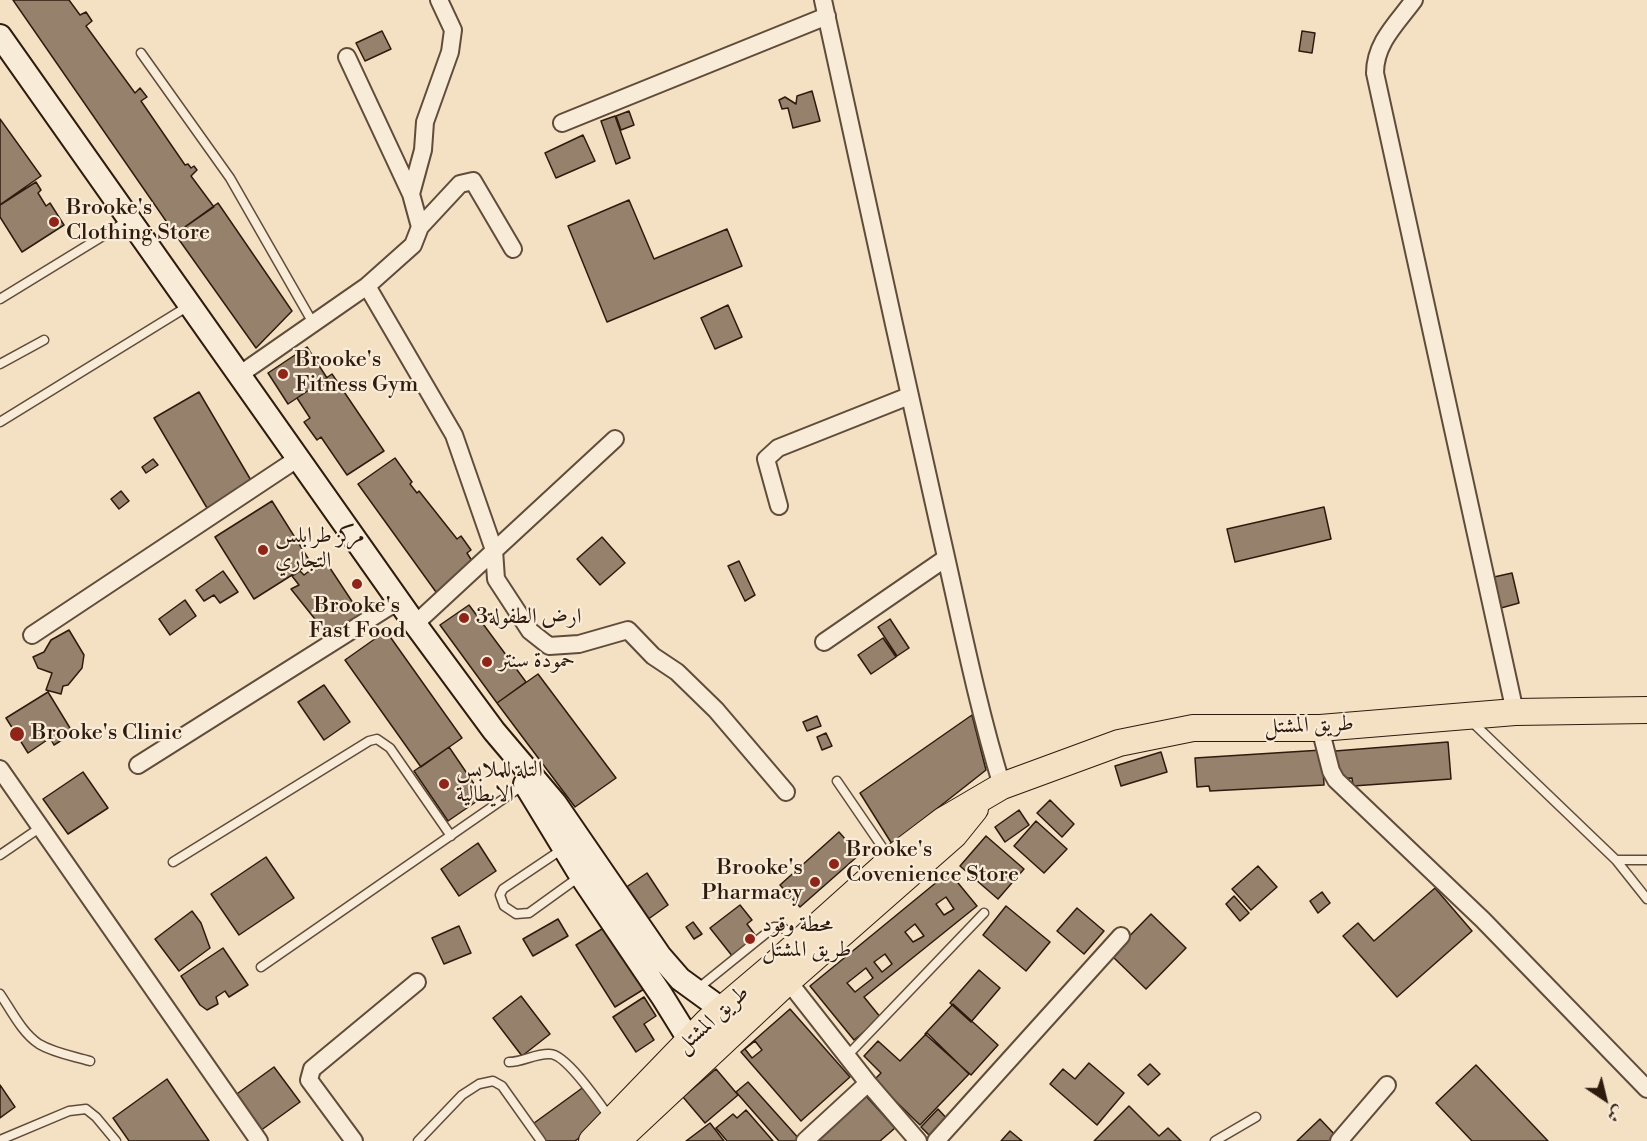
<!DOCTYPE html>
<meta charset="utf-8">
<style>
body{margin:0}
#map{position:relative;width:1647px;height:1141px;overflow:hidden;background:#f4e0c2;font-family:"Libre Bodoni",Amiri,serif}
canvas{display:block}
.north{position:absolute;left:1575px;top:1069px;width:60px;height:60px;-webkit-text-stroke:4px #f8ebd7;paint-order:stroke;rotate:145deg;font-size:16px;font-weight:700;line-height:24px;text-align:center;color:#2e1b0e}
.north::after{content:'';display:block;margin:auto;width:21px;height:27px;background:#2e1b0e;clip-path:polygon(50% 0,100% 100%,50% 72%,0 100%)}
</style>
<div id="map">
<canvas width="1647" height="1141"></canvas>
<div class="north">ش</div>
</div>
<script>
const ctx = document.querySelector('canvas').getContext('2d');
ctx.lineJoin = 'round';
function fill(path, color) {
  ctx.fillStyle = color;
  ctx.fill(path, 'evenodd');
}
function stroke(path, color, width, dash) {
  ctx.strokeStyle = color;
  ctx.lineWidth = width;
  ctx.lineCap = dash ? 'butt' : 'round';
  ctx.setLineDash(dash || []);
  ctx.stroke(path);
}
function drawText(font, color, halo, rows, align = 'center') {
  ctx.font = font + ' "Libre Bodoni",Amiri,serif';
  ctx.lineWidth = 4.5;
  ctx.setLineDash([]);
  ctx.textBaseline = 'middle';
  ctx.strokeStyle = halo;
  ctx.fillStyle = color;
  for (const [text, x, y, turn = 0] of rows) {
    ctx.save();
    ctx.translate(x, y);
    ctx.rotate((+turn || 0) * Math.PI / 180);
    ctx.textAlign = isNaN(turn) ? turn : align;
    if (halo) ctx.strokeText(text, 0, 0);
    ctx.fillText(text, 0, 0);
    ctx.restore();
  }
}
const building = new Path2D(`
 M13,0H69L80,15L86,12L92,21L86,26L135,93L140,88L147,97L141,101L185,165L188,164L191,168L194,166L197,170L191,176L214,207L175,234Z
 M382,31L391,49L365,61L356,43Z
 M1302,31L1315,33L1312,53L1299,51Z
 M812,91L820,121L793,128L788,108L782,109L779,100L785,97L796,104L797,96Z
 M629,111L634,125L621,130L616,116Z
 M615,116L630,158L616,164L601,121Z
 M0,119L41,176L1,204H0Z
 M583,135L595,161L556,178L545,153Z
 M36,182L41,190L38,193L46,206L50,203L64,225L22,252L0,217V205Z
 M629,200L654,259L727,229L742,266L607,322L568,226Z
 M218,203L292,311L256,348L175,234Z
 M728,305L742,337L715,349L701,318Z
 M307,347L327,378L288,404L268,373Z
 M332,374L384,451L347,475L321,437L317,440L304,422L310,418L297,398Z
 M199,392L252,482L207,508L154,418Z
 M395,458L412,482L410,484L417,493L419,491L457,539L461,536L471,550L467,553L474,564L436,592L358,484Z
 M153,459L158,465L146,473L142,467Z
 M121,491L129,501L119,509L111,499Z
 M272,501L311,563L254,599L215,537Z
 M1324,507L1331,539L1235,562L1227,529Z
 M602,537L625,563L600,585L577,559Z
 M322,556L363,618L335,636L331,631L326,633L291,589L299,585L292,576L300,571L304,575L312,569L311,563Z
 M739,561L755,595L745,601L728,566Z
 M223,571L238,592L220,603L214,595L204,601L196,590Z
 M1512,573L1519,603L1501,608L1494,577Z
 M185,600L196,616L170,635L159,619Z
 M469,605L526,682L497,703L440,625Z
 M890,619L909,648L897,656L878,627Z
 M69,630L84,655L82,668L68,685L63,686L61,694L46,690L52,673L38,668L33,657L44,652L51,640Z
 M386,631L462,738L421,767L345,660Z
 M883,638L896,657L871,674L858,655Z
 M538,674L616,778L575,807L497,703Z
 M324,685L350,722L324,740L298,702Z
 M48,692L73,733L54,745L50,738L28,753L6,718Z
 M972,715L986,770L892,844L860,793Z
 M817,716L821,726L807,731L803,722Z
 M826,733L832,746L822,750L817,737Z
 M1448,742L1451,779L1353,786L1352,778L1337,779L1335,751Z
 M449,747L483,797L448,821L414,771Z
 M1322,750L1324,785L1210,791L1209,786L1197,787L1195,758Z
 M1161,752L1167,772L1121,786L1115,766Z
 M83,772L108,808L68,834L43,799Z
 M1050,800L1074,824L1062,837L1037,813Z
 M1019,810L1029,825L1005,842L995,827Z
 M1036,821L1067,849L1044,873L1014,846Z
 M839,832L859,855L800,907L780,885Z
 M986,836L1024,869L998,899L960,866Z
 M478,843L496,871L459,896L441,869Z
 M266,857L294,898L239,935L211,894Z
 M1258,866L1277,887L1251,910L1232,889Z
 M949,872L977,906L864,997L881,1018L854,1040L810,986Z
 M647,873L668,905L647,920L625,888Z
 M1435,888L1472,931L1397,997L1343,936L1358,923L1374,941Z
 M1322,892L1330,903L1318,913L1310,901Z
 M1234,896L1249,913L1240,921L1226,904Z
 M946,897L954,909L944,915L936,904Z
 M740,905L752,920L747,924L758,939L733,957L710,928Z
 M1006,906L1050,942L1026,971L983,935Z
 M1077,908L1104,931L1084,954L1057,931Z
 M192,911L201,923L210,948L179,971L155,939Z
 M1151,914L1186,948L1146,989L1111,955Z
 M558,919L568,936L533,956L523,939Z
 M693,922L702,934L694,939L686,927Z
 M610,924L649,986L615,1007L576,945Z
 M915,924L924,936L913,942L905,932Z
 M459,926L471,953L444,964L432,938Z
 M223,948L248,985L229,997L225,991L216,997L218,1004L207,1010L200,1005L181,976Z
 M885,954L892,964L882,972L874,962Z
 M866,968L873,978L855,992L847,983Z
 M979,970L1000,988L971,1022L950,1003Z
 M521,996L550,1034L522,1056L493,1018Z
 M644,997L656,1016L644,1024L654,1040L636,1052L613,1017Z
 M953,1004L998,1045L971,1075L925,1034Z
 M790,1009L850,1077L801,1121L741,1052Z
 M927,1033L969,1074L920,1125L874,1080L881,1073L864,1056L878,1041L900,1061Z
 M755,1041L762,1050L752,1058L745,1049Z
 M1089,1063L1124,1093L1097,1125L1050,1084L1063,1069L1075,1079Z
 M1150,1064L1160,1074L1148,1085L1138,1075Z
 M1476,1065L1548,1141H1472L1436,1103Z
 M274,1067L300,1102L260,1131L234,1096Z
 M716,1069L738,1095L705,1123L683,1097Z
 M167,1079L209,1141H129L113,1118Z
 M748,1082L801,1141H779L736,1092Z
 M0,1085L15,1107L0,1118Z
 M585,1086L607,1117L575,1141H541L530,1126Z
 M866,1096L895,1128L880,1141H818L816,1139Z
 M1129,1106L1159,1136L1168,1128L1181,1141H1094Z
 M938,1109L950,1122L933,1139L921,1127Z
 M746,1110L773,1141H727L716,1128L733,1114L737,1118Z
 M1320,1119L1336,1136L1331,1141H1297Z
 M710,1123L724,1141H686Z
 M1010,1131L1022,1141H1001Z`);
fill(building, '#95816c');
stroke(building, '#2e1b0e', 1.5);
const lane = new Path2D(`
 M141,53L230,178L313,323
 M0,299L129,220
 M0,364L44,340
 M0,422L190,305
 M1470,720L1616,860H1647
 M837,781L889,857
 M564,848L503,889L500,895L504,906L516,914L529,913L579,877
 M0,855L41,827
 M1616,860L1647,899
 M173,862L369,741L377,739L390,748L451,836
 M261,967L525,784
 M696,990L774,927H781L799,938
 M0,994C11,1010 22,1033 39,1044C54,1053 73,1056 90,1061
 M847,1056L984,913
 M509,1062C523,1062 536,1053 550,1054C566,1054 600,1104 610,1118
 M0,1140L69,1111L86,1109L96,1117L116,1141
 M418,1141L462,1095L479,1084L493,1081L502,1086L541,1141
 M1215,1141L1256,1117`);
const street = new Path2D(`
 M823,0C862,175 899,351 939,526C959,613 976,701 1002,786
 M1414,0C1397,23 1375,43 1375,73L1515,712
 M347,57L411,194L420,227
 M562,123L827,16
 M411,194L423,150L425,122L450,52L453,30L439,0
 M367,286L454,435L494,550L496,579L530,631L549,646L579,644L628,630L653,656L677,672L716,710L786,792
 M239,375L367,286L413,245L420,227L460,184L473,181L513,249
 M779,506L766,459L778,448L909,396
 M415,624L615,439
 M32,635L297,459
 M824,642L946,558
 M1320,728L1331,771L1336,780L1483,920L1647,1089
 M138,765L398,601
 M0,769L259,1141
 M788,981L868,1083L918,1141
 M354,1141L309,1080L312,1069L417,982
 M805,1141L868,1083
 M936,1141L1121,936
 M1339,1141L1387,1085`);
const secondary = new Path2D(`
 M0,36L415,624L494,731L555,803L660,956L680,979L735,1019
 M525,784L581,876L662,996L698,1054`);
const primary = new Path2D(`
 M592,1141L707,1022L773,966L891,860L944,820L1002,786L1119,743L1193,728H1320L1515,712L1647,710
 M617,1141L788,981L954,835L975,809`);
stroke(lane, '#604c3b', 11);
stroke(street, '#604c3b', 20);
stroke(secondary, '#2e1b0e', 26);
stroke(primary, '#2e1b0e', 28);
stroke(lane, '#f8ebd7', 8);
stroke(street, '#f8ebd7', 16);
stroke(secondary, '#f8ebd7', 22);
stroke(primary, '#f4e0c2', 26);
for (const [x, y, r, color] of [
 [54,222,6,"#8f2418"],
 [283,374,6,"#8f2418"],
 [263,550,6,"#8f2418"],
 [357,584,6,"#8f2418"],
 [464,618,6,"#8f2418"],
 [487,662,6,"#8f2418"],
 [17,734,8,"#8f2418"],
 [444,784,6,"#8f2418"],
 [834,864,6,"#8f2418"],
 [815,882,6,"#8f2418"],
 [750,939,6,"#8f2418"]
]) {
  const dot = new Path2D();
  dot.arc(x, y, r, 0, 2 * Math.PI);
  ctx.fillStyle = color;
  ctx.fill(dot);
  stroke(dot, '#f8ebd7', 2);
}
drawText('22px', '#2e1b0e', '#f8ebd7', [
 ["Brooke's",66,209],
 ["Clothing Store",66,234],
 ["Brooke's",295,361],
 ["Fitness Gym",295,386],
 ["مركز طرابلس",275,537],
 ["التجاري",275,562],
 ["Brooke's",357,607,"center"],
 ["Fast Food",357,632,"center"],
 ["ارض الطفولة3",476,618],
 ["حمودة سنتر",499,662],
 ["Brooke's Clinic",31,734],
 ["التلة للملابس",456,771],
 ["الايطالية",456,796],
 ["Brooke's",846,851],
 ["Covenience Store",846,876],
 ["Brooke's",803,869,"right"],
 ["Pharmacy",803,894,"right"],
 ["محطة وقود",762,926],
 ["طريق المشتل",762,951]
], 'left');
drawText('22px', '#2e1b0e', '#f8ebd7', [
 ["طريق المشتل",1309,726,-2],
 ["طريق المشتل",713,1020,-42]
]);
</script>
